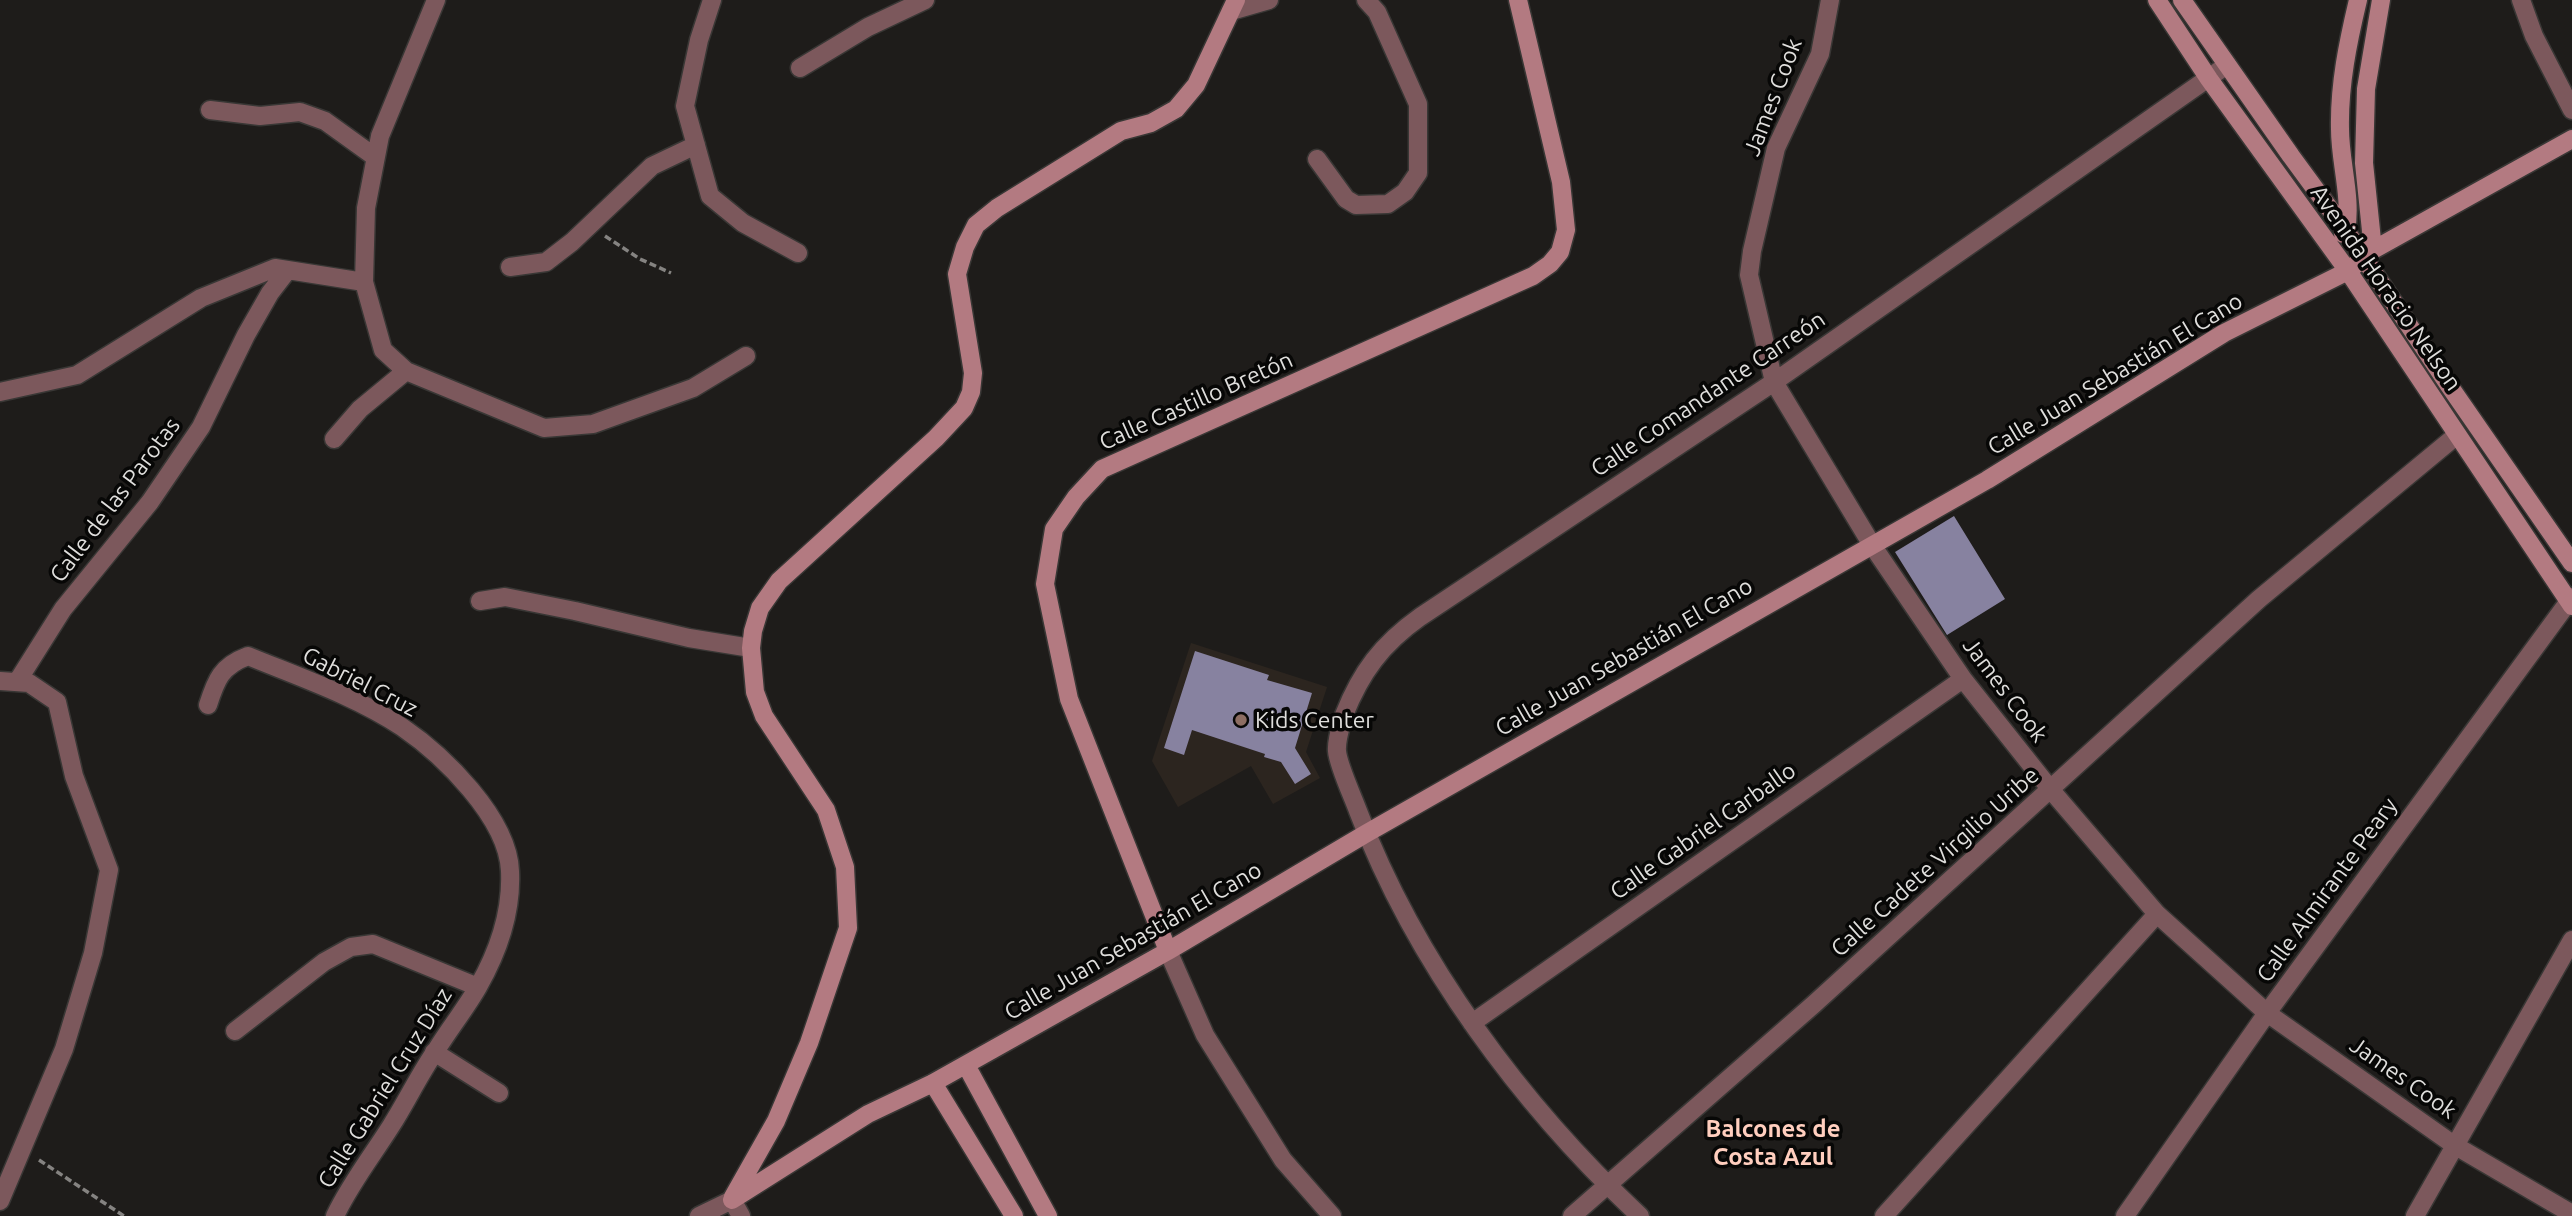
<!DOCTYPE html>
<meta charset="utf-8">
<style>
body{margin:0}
canvas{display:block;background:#1e1c1a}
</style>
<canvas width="2572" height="1216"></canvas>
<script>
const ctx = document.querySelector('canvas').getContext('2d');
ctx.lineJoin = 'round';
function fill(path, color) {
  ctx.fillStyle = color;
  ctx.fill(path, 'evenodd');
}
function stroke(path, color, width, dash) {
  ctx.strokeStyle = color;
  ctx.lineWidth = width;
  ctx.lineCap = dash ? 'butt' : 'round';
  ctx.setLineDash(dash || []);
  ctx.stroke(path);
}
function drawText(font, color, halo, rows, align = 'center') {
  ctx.font = font + ' Ubuntu,sans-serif';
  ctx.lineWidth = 7;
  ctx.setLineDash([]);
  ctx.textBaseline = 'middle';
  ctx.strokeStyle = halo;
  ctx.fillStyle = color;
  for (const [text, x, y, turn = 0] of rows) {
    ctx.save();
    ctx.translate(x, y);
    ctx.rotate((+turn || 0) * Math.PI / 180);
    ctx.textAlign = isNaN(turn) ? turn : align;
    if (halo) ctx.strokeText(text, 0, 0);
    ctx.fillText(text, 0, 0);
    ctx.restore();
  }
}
fill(new Path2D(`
 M1191,643L1327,687L1306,752L1320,778L1273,804L1251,766L1178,807L1152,761Z`), '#2c251f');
fill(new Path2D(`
 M1954,516L2005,599L1947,635L1895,552Z
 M1195,651L1269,675L1267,680L1312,693L1295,748L1311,774L1295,784L1281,762L1264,757L1265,754L1192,730L1184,755L1164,748Z`), '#8782a0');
const street = new Path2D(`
 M436,0L380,136L366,208L364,282L383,350L406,371L544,428L593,424L693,388L746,356
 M712,0L699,40L685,106L710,196L743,223L798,253
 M1830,0L1820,54L1776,148L1752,251L1749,275L1774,382L1872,545L1963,679L2051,790L2157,914L2267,1013L2454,1145L2572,1214
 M2521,0L2534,36L2572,110
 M1231,11L1269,0
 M800,68L868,27L925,0
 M210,110L260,116L300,112L325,121L375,157
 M1317,159L1346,199L1356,205L1388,204L1405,192L1418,173V104L1377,12L1366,0
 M510,267L546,262L572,242L652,166L696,145
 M0,392L77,375L201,298L275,268L364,282
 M334,439L360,409L406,371
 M480,601L505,597L575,611L689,638L751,648
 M0,681L29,683L57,702L74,776L109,870L93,953L64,1049L0,1201
 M17,682L63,609L150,502L201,427L246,335L270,293L287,271
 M208,705C216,680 221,666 248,656C299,677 355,696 402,727C443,755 508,818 510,871C512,912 498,952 478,987C466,1008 450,1028 437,1049C420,1073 407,1101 391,1126C372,1156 350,1184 335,1216
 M1168,951L1205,1035L1283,1160L1332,1216
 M1472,1023L1963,679
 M235,1031L324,962L351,947L373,944L478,987
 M434,1052L499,1093
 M699,1216L732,1200L741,1216
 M1572,1216L1813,1005L2259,599L2457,435
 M1640,1216C1523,1107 1415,962 1358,811C1353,797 1338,765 1337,751C1336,740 1341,726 1344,715C1361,672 1382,644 1420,617L1774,382L2227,65
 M1884,1216L2157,914
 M2125,1216L2267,1013L2572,597
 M2415,1216L2572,940`);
const secondary = new Path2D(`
 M2157,0L2209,79L2348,271L2572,606
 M2182,0L2291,156L2346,231L2448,384L2572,563
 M2343,234L2346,231C2352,197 2340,163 2340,129C2339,85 2348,42 2358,0
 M2373,250L2364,163L2366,89L2381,0
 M1168,951L1069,699L1045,584L1054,529L1076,497L1102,469L1533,276L1550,264L1560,252L1566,230L1561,182L1518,0
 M966,1065L1048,1216
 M933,1083L1014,1216
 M733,1197L776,1121L809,1043L848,928L845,867L826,810L764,716L755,692L751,648L753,631L760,608L779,581L936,438L964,408L971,392L973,373L957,274L965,247L976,225L997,208L1121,131L1151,123L1176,109L1196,85L1236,0
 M732,1200L868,1114L933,1083L1168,951L1367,833L1987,480L2224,333L2348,271L2373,250L2572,139`);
stroke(street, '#393735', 21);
stroke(secondary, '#393735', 21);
stroke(new Path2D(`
 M605,236L640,259L671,273
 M39,1160L124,1216`), '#858381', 3.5, [7, 3.5]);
stroke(street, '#7c585c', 18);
stroke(secondary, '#b37a81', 18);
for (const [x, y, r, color] of [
 [1241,720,7,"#8d6e63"]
]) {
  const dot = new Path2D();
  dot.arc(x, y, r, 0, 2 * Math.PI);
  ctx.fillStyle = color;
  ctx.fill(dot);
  stroke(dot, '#070706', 2.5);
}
drawText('23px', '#dfdedc', '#070706', [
 ["James Cook",1773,97,-69],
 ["Avenida Horacio Nelson",2386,288,55],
 ["Calle Juan Sebastián El Cano",2115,374,-31],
 ["Calle Comandante Carreón",1708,394,-34],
 ["Calle Castillo Bretón",1196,401,-24],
 ["Calle de las Parotas",115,500,-53],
 ["Calle Juan Sebastián El Cano",1624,657,-30],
 ["Gabriel Cruz",360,682,27],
 ["James Cook",2005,690,53],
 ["Calle Gabriel Carballo",1703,831,-35],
 ["Calle Cadete Virgilio Uribe",1935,862,-42],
 ["Calle Almirante Peary",2327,890,-54],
 ["Calle Juan Sebastián El Cano",1133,941,-30],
 ["James Cook",2403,1078,35],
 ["Calle Gabriel Cruz Díaz",385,1088,-58]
]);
drawText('23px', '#dfdedc', '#070706', [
 ["Kids Center",1255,720]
], 'left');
drawText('bold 24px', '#ffcebe', '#070706', [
 ["Balcones de",1773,1129],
 ["Costa Azul",1773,1157]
]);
</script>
